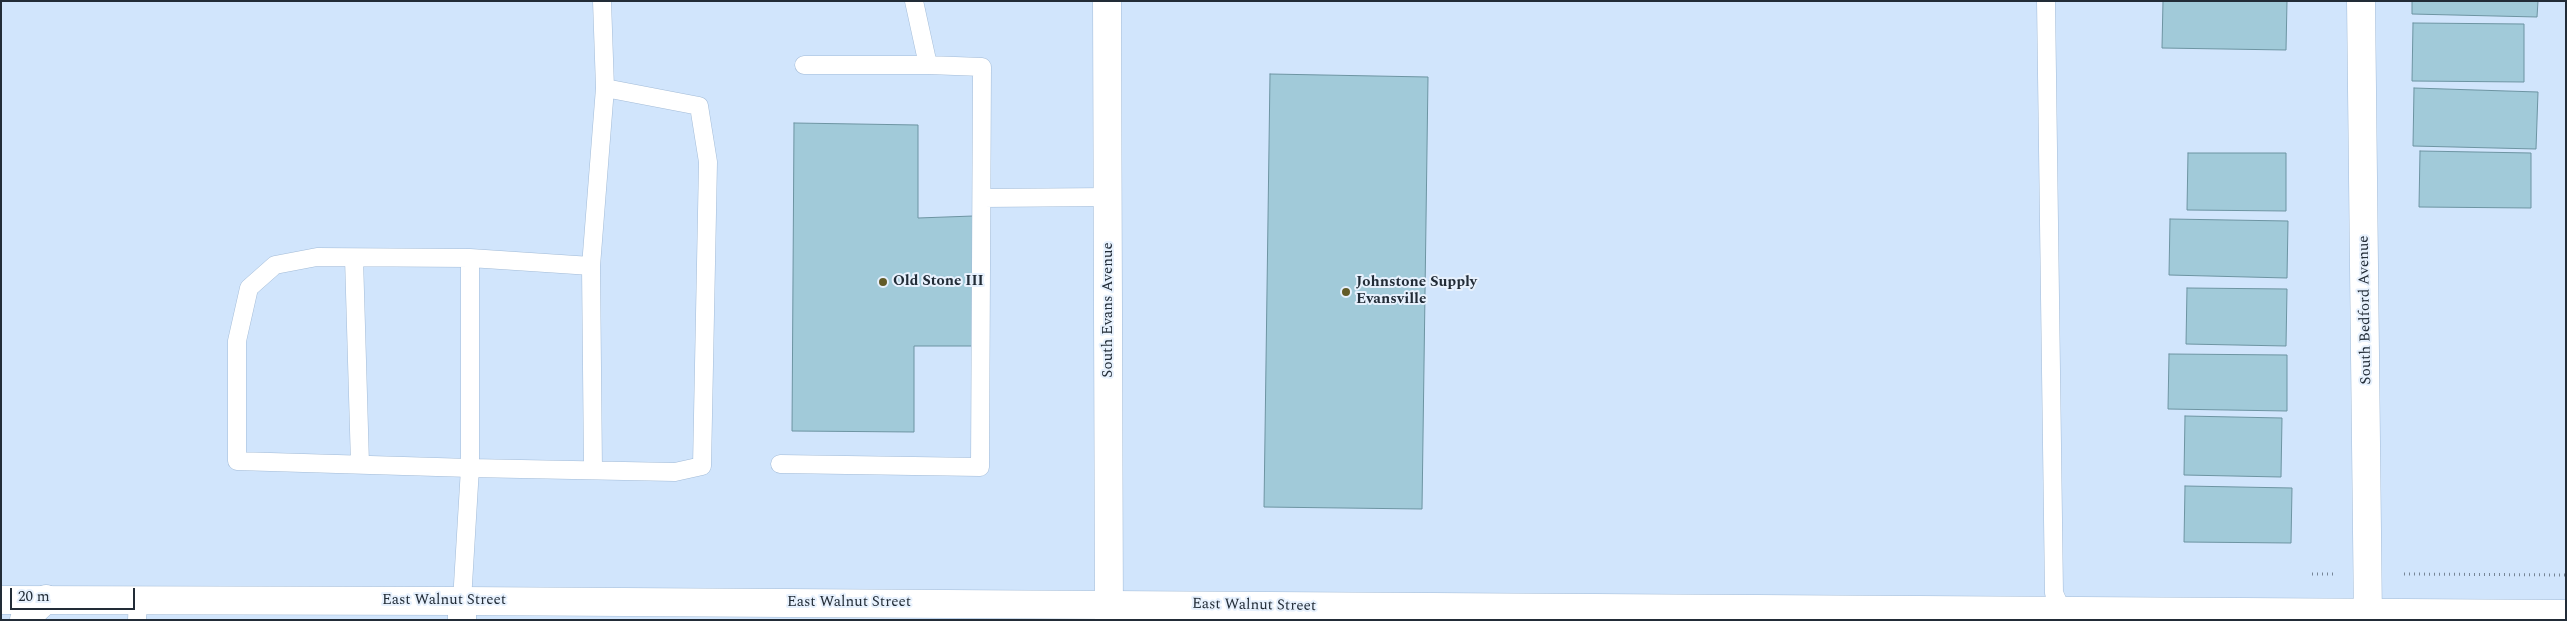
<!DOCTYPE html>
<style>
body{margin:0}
#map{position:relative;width:2567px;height:621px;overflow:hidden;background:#d1e5fc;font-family:Spectral,serif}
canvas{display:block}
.frame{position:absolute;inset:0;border:2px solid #222c37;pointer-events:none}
.scale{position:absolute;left:10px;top:588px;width:125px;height:22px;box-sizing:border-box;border:2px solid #222c37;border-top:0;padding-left:6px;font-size:15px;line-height:18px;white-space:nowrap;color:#222c37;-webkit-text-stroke:4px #e7f1fd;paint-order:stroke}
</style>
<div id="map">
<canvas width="2567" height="621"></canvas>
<div class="frame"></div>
<div class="scale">20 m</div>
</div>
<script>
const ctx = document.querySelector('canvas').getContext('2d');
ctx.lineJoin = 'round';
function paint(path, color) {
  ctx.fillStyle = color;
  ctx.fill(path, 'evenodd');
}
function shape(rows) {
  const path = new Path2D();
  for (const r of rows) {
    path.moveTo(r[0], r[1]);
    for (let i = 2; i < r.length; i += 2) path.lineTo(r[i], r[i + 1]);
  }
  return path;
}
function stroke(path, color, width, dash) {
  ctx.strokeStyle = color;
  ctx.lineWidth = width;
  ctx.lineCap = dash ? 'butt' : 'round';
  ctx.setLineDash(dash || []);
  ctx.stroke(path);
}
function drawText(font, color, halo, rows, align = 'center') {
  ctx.font = font + ' Spectral,serif';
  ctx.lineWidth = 4;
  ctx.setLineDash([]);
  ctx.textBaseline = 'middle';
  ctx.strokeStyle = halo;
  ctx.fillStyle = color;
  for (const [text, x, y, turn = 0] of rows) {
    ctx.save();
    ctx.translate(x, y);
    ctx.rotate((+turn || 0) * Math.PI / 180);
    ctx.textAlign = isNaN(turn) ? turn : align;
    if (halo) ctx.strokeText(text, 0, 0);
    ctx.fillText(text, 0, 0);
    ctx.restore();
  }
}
const building = shape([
 [2163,1,2287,1,2286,50,2162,48,2163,1],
 [2412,1,2538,1,2537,17,2412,14,2412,1],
 [2413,23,2524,24,2524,82,2412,81,2413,23],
 [1270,74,1428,77,1422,509,1264,507,1270,74],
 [2414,88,2538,92,2536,149,2413,146,2414,88],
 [794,123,918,125,918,218,973,216,975,346,914,346,914,432,792,431,794,123],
 [2420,151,2531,153,2531,208,2419,207,2420,151],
 [2188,153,2286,153,2286,211,2187,210,2188,153],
 [2170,219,2288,221,2287,278,2169,275,2170,219],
 [2187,288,2287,289,2286,346,2186,344,2187,288],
 [2169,354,2287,355,2287,411,2168,409,2169,354],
 [2185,416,2282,418,2281,477,2184,475,2185,416],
 [2185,486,2292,488,2291,543,2184,542,2185,486]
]);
paint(building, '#a1cad9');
stroke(building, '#6d94a2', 1);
const lane = shape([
 [2046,1,2054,593,2062,611,2062,619],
 [804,65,928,65,914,1],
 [982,198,1109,197],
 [354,258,360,464],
 [470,258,317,257,275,265,249,288,237,341,237,461,470,468,470,258,591,266],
 [780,464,980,467,982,67,928,65],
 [593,470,591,266,605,88],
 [462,601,470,468,675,472,702,466,708,162,699,106,605,88,602,1],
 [137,620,138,599]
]);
const street = shape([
 [1107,1,1109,620],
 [2361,1,2368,620],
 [24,620,46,599],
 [462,620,462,601]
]);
const secondary = shape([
 [1,600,462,601,2566,614]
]);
stroke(lane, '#a2bbd7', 19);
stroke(street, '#a2bbd7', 29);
stroke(secondary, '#a2bbd7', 29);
stroke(shape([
 [2312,574,2333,574],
 [2404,574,2566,575]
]), '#778697', 3, [1, 4]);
stroke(lane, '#fff', 18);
stroke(street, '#fff', 28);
stroke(secondary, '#fff', 28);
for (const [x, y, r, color] of [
 [883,282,5,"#625b28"],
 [1346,292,5,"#625b28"]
]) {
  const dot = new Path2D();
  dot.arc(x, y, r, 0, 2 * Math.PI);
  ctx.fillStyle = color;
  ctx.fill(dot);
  stroke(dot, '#e7f1fd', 2);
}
drawText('bold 15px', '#222c37', '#e7f1fd', [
 ["Old Stone III",893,282],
 ["Johnstone Supply",1356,283],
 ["Evansville",1356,300]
], 'left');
drawText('15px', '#222c37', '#e7f1fd', [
 ["South Evans Avenue",1109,310,-90],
 ["South Bedford Avenue",2366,310,-91],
 ["East Walnut Street",444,601],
 ["East Walnut Street",849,603],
 ["East Walnut Street",1254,606,1]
]);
</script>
